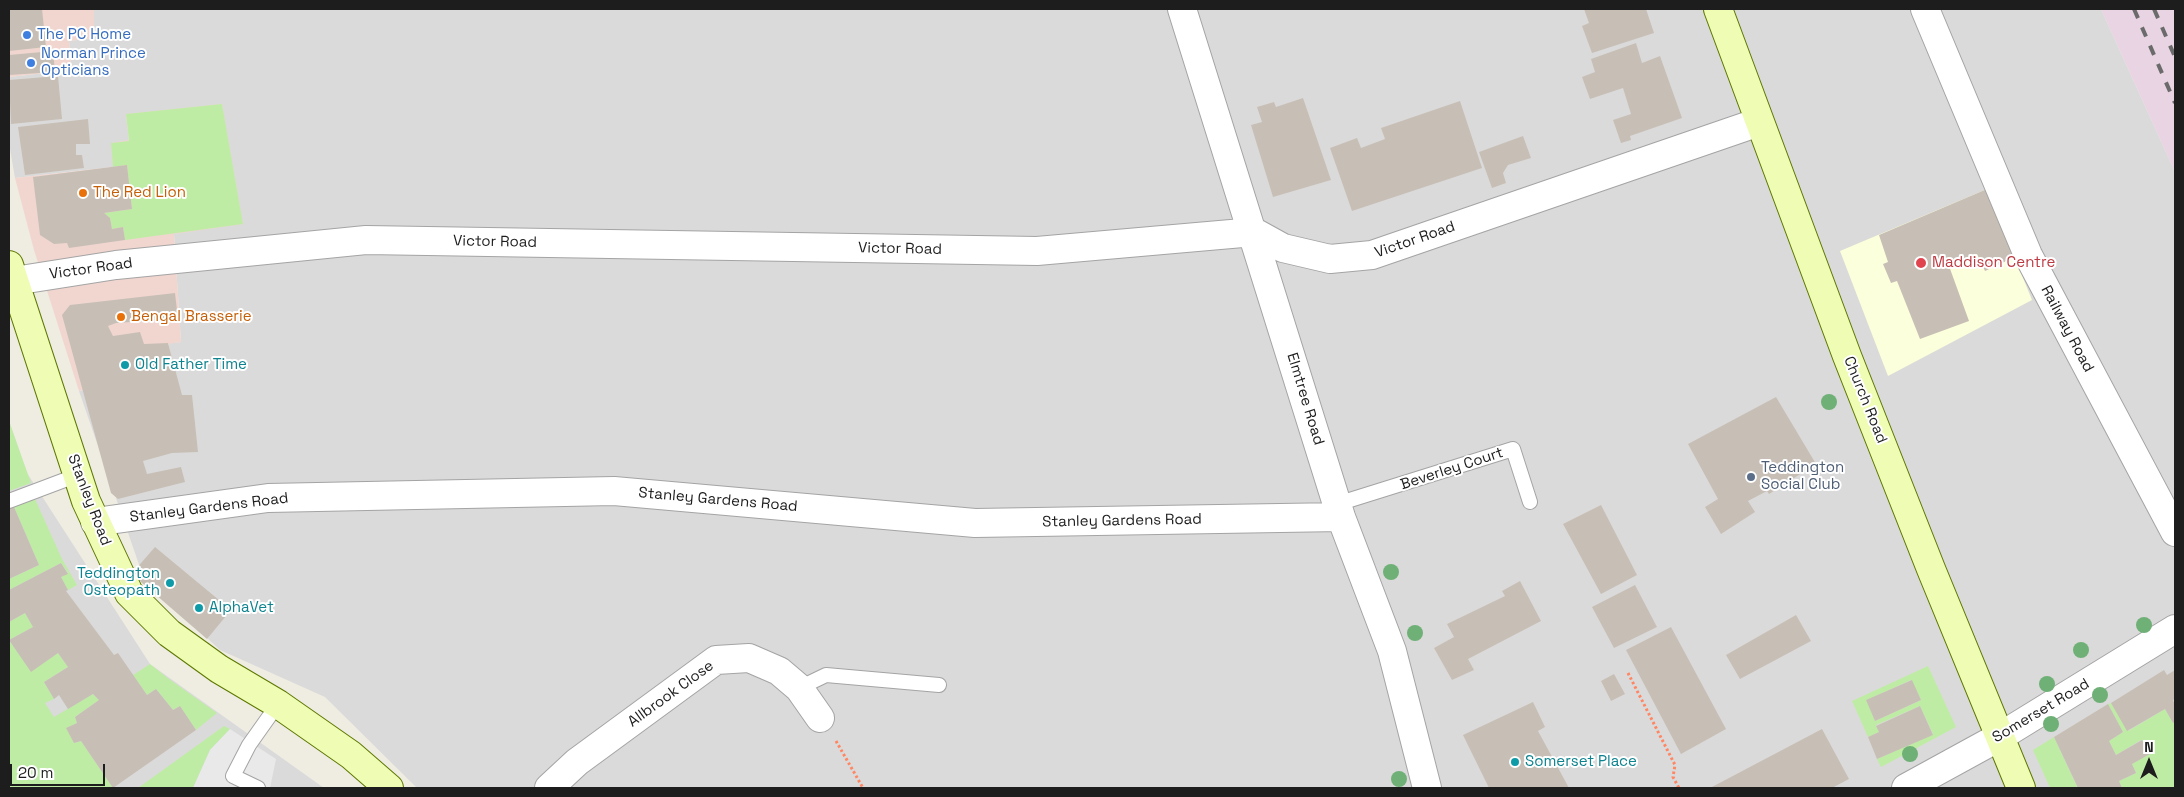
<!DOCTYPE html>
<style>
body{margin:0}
#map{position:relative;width:2184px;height:797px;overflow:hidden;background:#efece2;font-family:"Space Grotesk",sans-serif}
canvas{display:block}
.frame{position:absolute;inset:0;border:10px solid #1d1d1d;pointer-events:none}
.north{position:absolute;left:2124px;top:737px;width:50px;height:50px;-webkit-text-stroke:4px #fff;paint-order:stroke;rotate:0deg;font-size:14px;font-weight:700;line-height:20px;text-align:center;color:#1d1d1d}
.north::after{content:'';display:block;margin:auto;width:18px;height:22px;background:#1d1d1d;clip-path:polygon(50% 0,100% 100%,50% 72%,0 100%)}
.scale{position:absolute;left:10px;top:764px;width:95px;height:22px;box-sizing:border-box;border:2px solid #1d1d1d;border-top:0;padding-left:6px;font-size:15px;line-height:18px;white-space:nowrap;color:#1d1d1d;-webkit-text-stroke:4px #fff;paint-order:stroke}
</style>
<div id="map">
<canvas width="2184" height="797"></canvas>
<div class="frame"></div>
<div class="north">N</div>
<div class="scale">20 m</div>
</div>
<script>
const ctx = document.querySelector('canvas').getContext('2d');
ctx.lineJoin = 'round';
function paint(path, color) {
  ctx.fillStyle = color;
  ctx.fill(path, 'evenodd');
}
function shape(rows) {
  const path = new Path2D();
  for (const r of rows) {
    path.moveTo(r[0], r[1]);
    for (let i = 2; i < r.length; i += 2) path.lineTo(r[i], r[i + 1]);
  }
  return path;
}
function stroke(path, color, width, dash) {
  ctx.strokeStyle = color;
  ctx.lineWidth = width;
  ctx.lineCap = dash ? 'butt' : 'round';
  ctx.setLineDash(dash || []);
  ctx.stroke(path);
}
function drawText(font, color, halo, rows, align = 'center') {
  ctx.font = font + ' "Space Grotesk",sans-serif';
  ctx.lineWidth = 4;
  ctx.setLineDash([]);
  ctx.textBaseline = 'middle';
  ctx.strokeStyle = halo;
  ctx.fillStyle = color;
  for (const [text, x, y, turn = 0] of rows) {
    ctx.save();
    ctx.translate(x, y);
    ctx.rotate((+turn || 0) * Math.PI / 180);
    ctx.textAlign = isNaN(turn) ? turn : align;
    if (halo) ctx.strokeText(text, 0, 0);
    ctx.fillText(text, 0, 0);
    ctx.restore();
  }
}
paint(shape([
 [94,9,2101,9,2175,172,2175,788,417,788,325,697,220,650,144,579,79,391,174,367,168,343,181,342,174,234,126,114,129,141,113,167,15,178,9,143,9,77,71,70,69,41,94,38],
 [9,421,27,473,150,664,324,788,9,788]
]), '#dbdada');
paint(shape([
 [9,9,94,9,94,38,69,41,71,70,9,77],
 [222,104,243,224,174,234,181,342,168,344,174,367,79,391,34,250,15,178,113,167,111,143,129,140,126,114]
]), '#f1d6d0');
paint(shape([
 [2101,9,2175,9,2175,172]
]), '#e8d4e2');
paint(shape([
 [1987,189,2032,300,1888,376,1840,251]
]), '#fbffdb');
paint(shape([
 [222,104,243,224,125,240,123,227,112,229,110,218,104,213,132,209,127,165,113,167,111,143,129,141,126,114],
 [9,421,31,483,9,491],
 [35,499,62,559,77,585,68,590,61,577,68,573,61,563,9,590,9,579,39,565,14,507],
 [25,613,33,627,9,640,31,671,58,653,68,667,44,682,54,699,45,703,54,717,93,694,99,700,75,717,77,723,67,728,74,743,81,741,113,788,9,788,9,622],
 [150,664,169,679,217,713,196,730,180,706,173,710,156,689,147,695,133,675],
 [1928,666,1956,727,1881,767,1877,759,1933,734,1920,706,1876,725,1879,732,1868,737,1852,701],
 [1911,680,1921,700,1875,721,1867,700],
 [2111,703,2128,731,2165,709,2173,723,2175,722,2175,788,2122,788,2119,781,2136,773,2132,764,2149,754,2141,740,2116,755,2109,741,2123,732,2108,704],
 [224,726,230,729,210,750,193,788,138,788],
 [2054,737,2073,778,2078,788,2050,788,2033,750]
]), '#bfeca5');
paint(shape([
 [230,729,276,759,270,788,193,788,210,750]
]), '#e9e9e9');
paint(shape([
 [9,9,42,9,46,47,9,51],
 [1584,9,1646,9,1654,33,1592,53,1582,26,1589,23],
 [1636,43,1642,63,1660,56,1682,118,1630,136,1631,140,1621,143,1613,120,1631,114,1623,88,1590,99,1582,77,1595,72,1591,59],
 [53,51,55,72,9,75,9,55],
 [58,76,62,119,11,124,9,80],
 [1303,98,1331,180,1273,197,1251,125,1262,122,1257,107,1274,102,1276,107],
 [1460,101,1482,168,1352,211,1330,148,1357,138,1361,148,1385,139,1381,128],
 [88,119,90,144,76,144,76,155,82,155,84,168,25,175,18,127],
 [1523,136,1531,158,1508,165,1503,173,1506,183,1492,188,1479,152],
 [127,165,132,209,104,213,110,218,112,229,123,227,125,240,69,248,67,243,54,244,40,235,33,177],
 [1987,189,2015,257,1985,271,1977,254,1949,266,1969,321,1920,339,1897,281,1891,283,1883,264,1888,262,1879,235],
 [175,293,178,319,116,323,108,326,113,336,140,332,144,344,168,343,182,395,192,395,198,452,172,453,143,461,147,474,181,467,185,482,118,499,111,493,62,315,70,305],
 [1776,397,1816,464,1769,494,1767,491,1748,501,1755,512,1721,534,1705,507,1718,499,1688,444],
 [1601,505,1637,575,1601,594,1563,524],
 [14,507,39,565,9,579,9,509],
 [155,547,231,610,207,639,141,582,135,570],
 [61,563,68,574,61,577,68,590,66,591,114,655,118,653,147,695,156,689,173,710,180,706,196,730,113,788,81,741,74,743,66,728,77,723,75,717,99,700,93,694,68,709,59,695,54,699,44,682,68,667,58,653,31,672,9,640,33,627,25,613,9,622,9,590],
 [1520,581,1541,621,1468,659,1474,670,1452,680,1434,648,1454,637,1447,624,1505,596,1502,591],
 [1635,585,1657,627,1614,648,1592,607],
 [1796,615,1811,641,1740,679,1726,655],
 [1671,627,1726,729,1681,754,1626,650],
 [2164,670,2167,675,2175,670,2175,699,2173,700,2175,705,2175,722,2173,723,2165,709,2127,731,2111,703],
 [1614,674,1625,694,1611,701,1601,681],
 [1912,680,1921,700,1875,721,1866,700],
 [1533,702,1545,727,1538,731,1569,788,1489,788,1463,735],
 [2108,704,2123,732,2109,741,2116,755,2142,740,2150,754,2132,764,2136,773,2119,781,2122,788,2078,788,2054,737],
 [1920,706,1933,735,1877,759,1868,737,1879,732,1876,726],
 [1822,729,1849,779,1832,788,1710,788]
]), '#c7bfb5');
const service = shape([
 [9,501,78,475],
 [1337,504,1513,449,1530,502],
 [799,688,826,675,939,685],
 [258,788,233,776,249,745,278,704]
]);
const minor = shape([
 [1182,9,1341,517,1392,651,1427,788],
 [1925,9,2028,255,2175,532],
 [14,281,116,265,366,240,1037,251,1254,232,1283,248,1330,259,1372,255,1759,122],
 [95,522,268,498,614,491,975,523,1341,517],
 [549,788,577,762,716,660,749,658,779,671,799,688,820,718],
 [1906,788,2001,736,2175,629]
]);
const secondary = shape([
 [1718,9,1847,356,1931,569,2021,788],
 [9,265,86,501,129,593,169,633,219,669,278,704,351,755,389,788]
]);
stroke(service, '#a4a4a4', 16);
stroke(minor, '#a4a4a4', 30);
stroke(secondary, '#5c7800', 30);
stroke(shape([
 [1628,673,1675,765,1673,777,1679,788],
 [836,741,863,788]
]), '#ff8663', 3, [2.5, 2.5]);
stroke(service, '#fff', 14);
stroke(minor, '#fff', 28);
stroke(secondary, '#effcb3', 28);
stroke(shape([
 [2134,9,2175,103],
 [2154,9,2175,57]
]), '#6b6b6b', 4, [10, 10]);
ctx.fillStyle = '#6fb077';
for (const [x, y] of [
 [1829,402],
 [1391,572],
 [2144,625],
 [1415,633],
 [2081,650],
 [2047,684],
 [2100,695],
 [2051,724],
 [1910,754],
 [1399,779]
]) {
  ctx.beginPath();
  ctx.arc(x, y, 8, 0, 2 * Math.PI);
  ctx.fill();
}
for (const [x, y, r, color] of [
 [27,35,5,"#3f7fe0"],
 [31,63,5,"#3f7fe0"],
 [83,193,5,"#e8710a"],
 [1921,263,6,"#e0444e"],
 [121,317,5,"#e8710a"],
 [125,365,5,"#0f9aa8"],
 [1751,477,5,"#5c6f8a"],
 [170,583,5,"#0f9aa8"],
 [199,608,5,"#0f9aa8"],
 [1515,762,5,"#0f9aa8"]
]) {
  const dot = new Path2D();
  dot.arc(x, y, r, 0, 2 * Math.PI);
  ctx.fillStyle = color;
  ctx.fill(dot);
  stroke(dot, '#fff', 2);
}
drawText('15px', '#366cbe', '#fff', [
 ["The PC Home",37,35],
 ["Norman Prince",41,54],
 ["Opticians",41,71]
], 'left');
drawText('15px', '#c56008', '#fff', [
 ["The Red Lion",93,193],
 ["Bengal Brasserie",131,317]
], 'left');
drawText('15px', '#1d1d1d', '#fff', [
 ["Victor Road",1415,240,-19],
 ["Victor Road",495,242,1],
 ["Victor Road",900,249,1],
 ["Victor Road",91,269,-8],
 ["Railway Road",2067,329,62],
 ["Elmtree Road",1305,399,73],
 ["Church Road",1865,400,68],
 ["Beverley Court",1452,469,-18],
 ["Stanley Road",89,500,69],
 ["Stanley Gardens Road",718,500,5],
 ["Stanley Gardens Road",209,508,-7],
 ["Stanley Gardens Road",1122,521,-1],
 ["Allbrook Close",671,694,-36],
 ["Somerset Road",2041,711,-31]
]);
drawText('15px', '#be3a42', '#fff', [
 ["Maddison Centre",1932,263]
], 'left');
drawText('15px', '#0d838f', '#fff', [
 ["Old Father Time",135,365],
 ["Teddington",160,574,"right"],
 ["Osteopath",160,591,"right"],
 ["AlphaVet",209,608],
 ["Somerset Place",1525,762]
], 'left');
drawText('15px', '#4e5e75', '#fff', [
 ["Teddington",1761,468],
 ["Social Club",1761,485]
], 'left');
</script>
